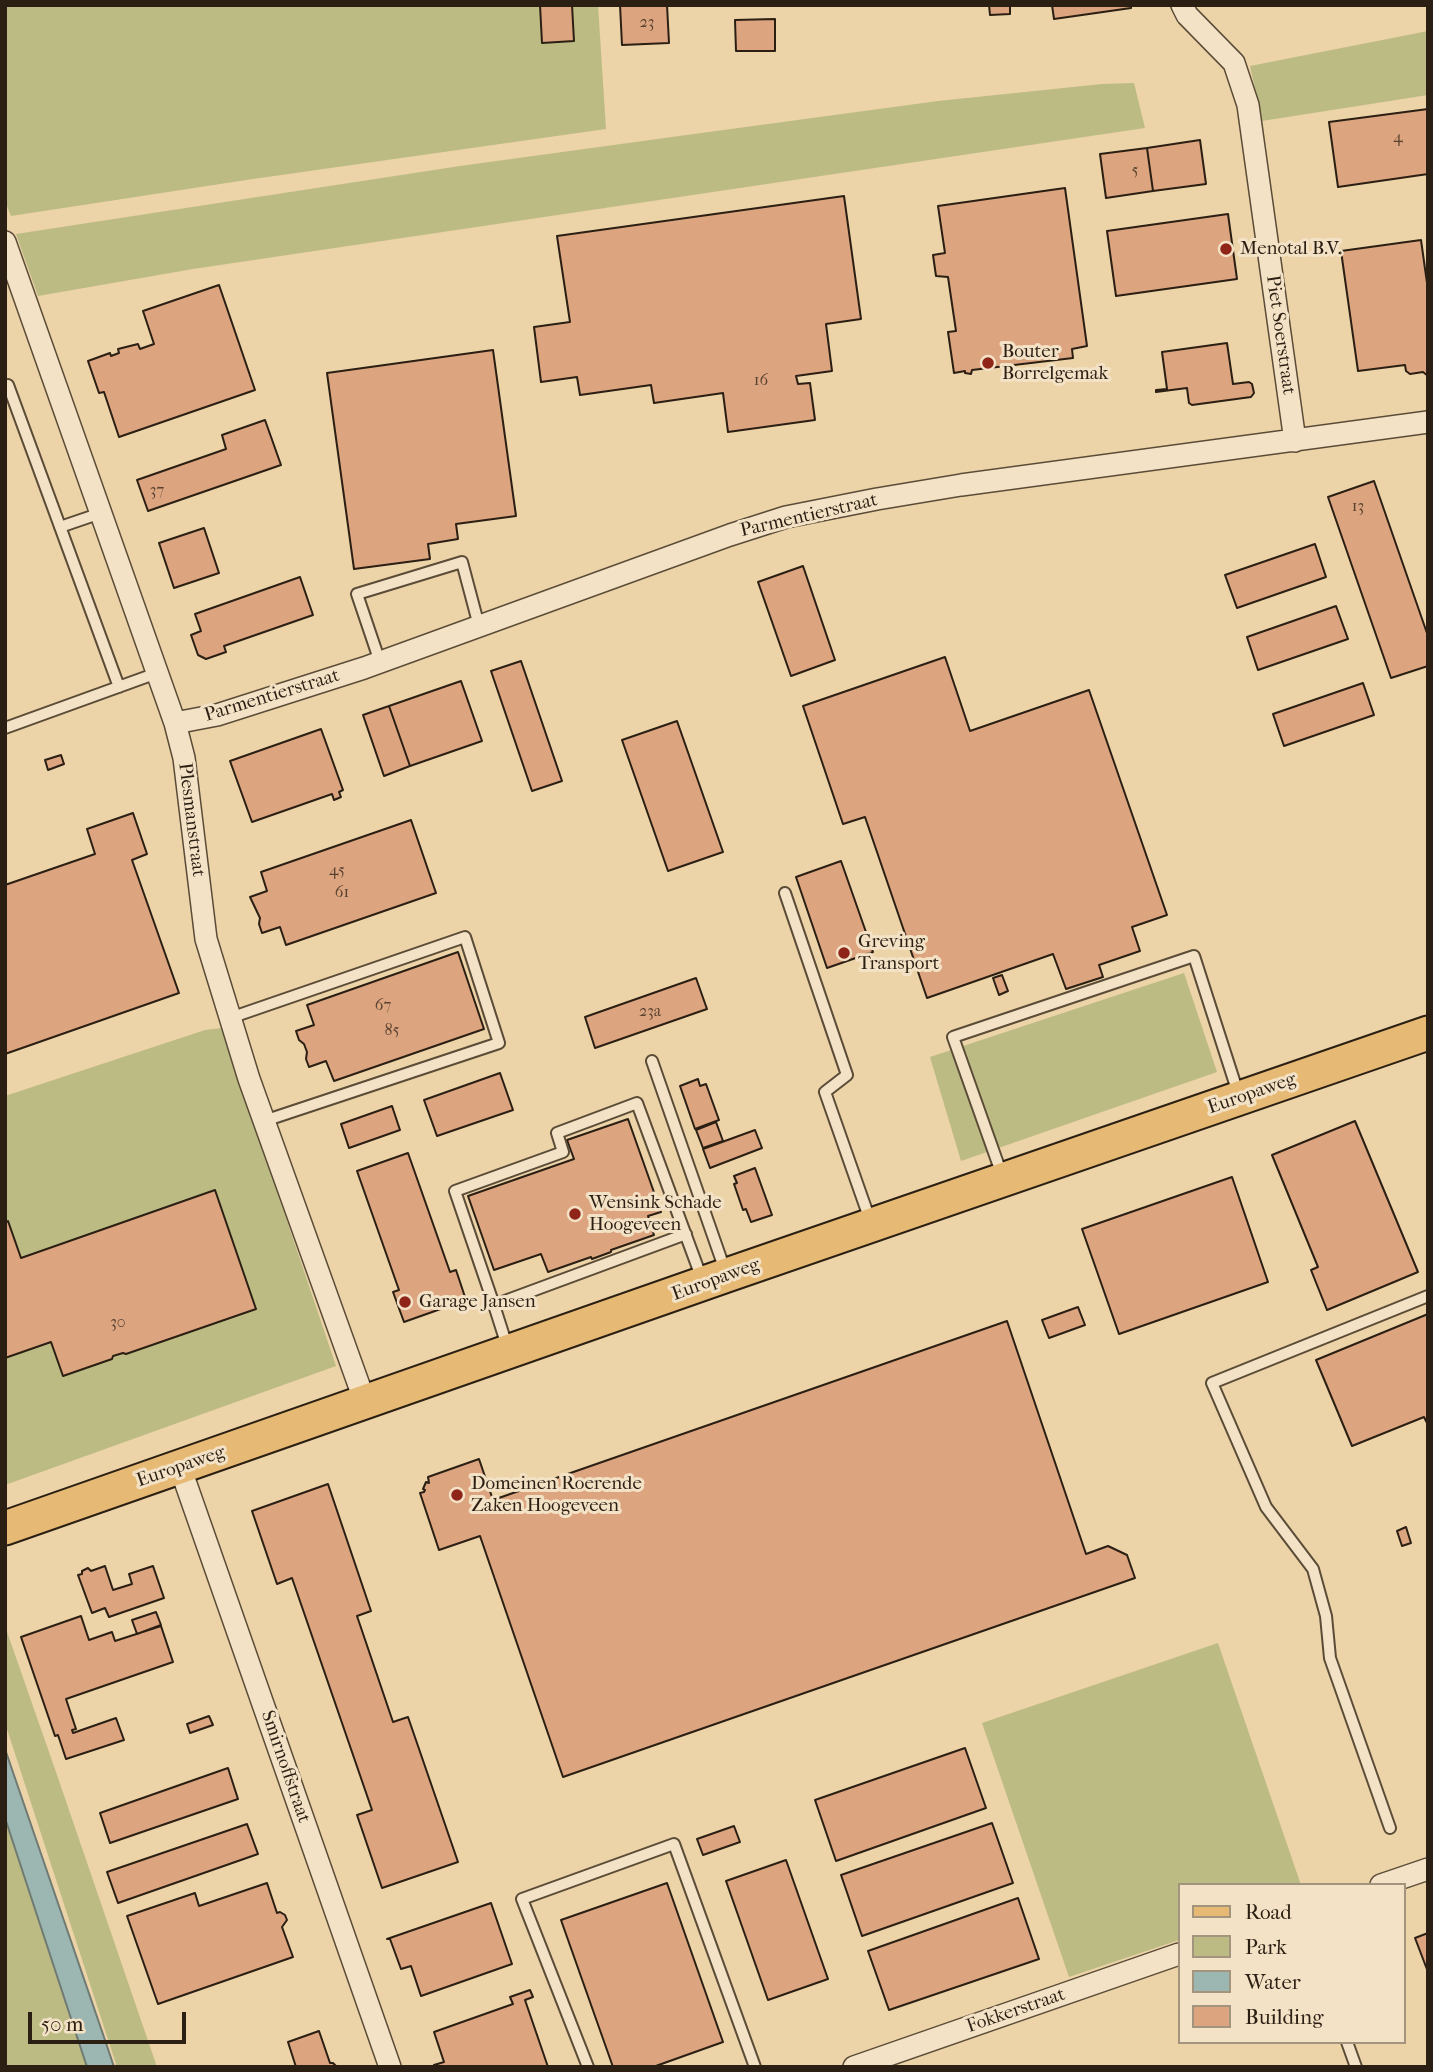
<!DOCTYPE html>
<style>
body{margin:0}
#map{position:relative;width:1433px;height:2072px;overflow:hidden;background:#ecd3a8;font-family:"IM FELL French Canon",serif}
canvas{display:block}
.frame{position:absolute;inset:0;border:7px solid #2b1f13;pointer-events:none}
.legend{position:absolute;left:1178px;top:1883px;width:228px;height:161px;box-sizing:border-box;background:#f3e2c6;border:2px solid #a3947e;margin:0;padding:9px 12px;list-style:none;font-size:21px;color:#2b1f13}
.legend li{display:flex;align-items:center;gap:14px;height:35px}
.legend b{width:35px;border:2px solid #a3947e}
.scale{position:absolute;left:28px;top:2012px;width:158px;height:32px;box-sizing:border-box;border:4px solid #2b1f13;border-top:0;padding-left:9px;font-size:21px;line-height:24px;white-space:nowrap;color:#2b1f13;-webkit-text-stroke:5px #f3e2c6;paint-order:stroke}
</style>
<div id="map">
<canvas width="1433" height="2072"></canvas>
<div class="frame"></div>
<ul class="legend">
<li><b style="height:9px;background:#e6ba74"></b>Road</li>
<li><b style="height:19px;background:#bdbb84"></b>Park</li>
<li><b style="height:19px;background:#9cb6b2"></b>Water</li>
<li><b style="height:19px;background:#dca580"></b>Building</li>
</ul>
<div class="scale">50 m</div>
</div>
<script>
const ctx = document.querySelector('canvas').getContext('2d');
ctx.lineJoin = 'round';
function paint(path, color) {
  ctx.fillStyle = color;
  ctx.fill(path, 'evenodd');
}
function shape(rows) {
  const path = new Path2D();
  for (const r of rows) {
    path.moveTo(r[0], r[1]);
    for (let i = 2; i < r.length; i += 2) path.lineTo(r[i], r[i + 1]);
  }
  return path;
}
function stroke(path, color, width, dash) {
  ctx.strokeStyle = color;
  ctx.lineWidth = width;
  ctx.lineCap = dash ? 'butt' : 'round';
  ctx.setLineDash(dash || []);
  ctx.stroke(path);
}
function drawText(font, color, halo, rows, align = 'center') {
  ctx.font = font + ' "IM FELL French Canon",serif';
  ctx.lineWidth = 6;
  ctx.setLineDash([]);
  ctx.textBaseline = 'middle';
  ctx.strokeStyle = halo;
  ctx.fillStyle = color;
  for (const [text, x, y, turn = 0] of rows) {
    ctx.save();
    ctx.translate(x, y);
    ctx.rotate((+turn || 0) * Math.PI / 180);
    ctx.textAlign = isNaN(turn) ? turn : align;
    if (halo) ctx.strokeText(text, 0, 0);
    ctx.fillText(text, 0, 0);
    ctx.restore();
  }
}
paint(shape([
 [5,5,598,5,606,129,253,179,11,216,5,201],
 [1428,31,1428,95,1262,121,1250,66],
 [1134,83,1145,128,193,269,38,296,16,234,460,166,694,134,938,101,1102,84],
 [1184,973,1217,1072,961,1161,930,1057],
 [222,1028,336,1366,5,1485,5,1096,205,1030],
 [5,1626,57,1775,157,2067,117,2067,5,1723],
 [1218,1643,1301,1885,1179,1885,1179,1940,1069,1977,982,1723],
 [5,1818,87,2067,5,2067]
]), '#bdbb84');
const water = shape([
 [5,1749,106,2043,114,2067,87,2067,5,1818,5,1749]
]);
paint(water, '#9cb6b2');
stroke(water, '#6f7a72', 2);
const building = shape([
 [540,5,572,5,574,41,542,43,540,5],
 [620,5,667,5,669,43,622,45,620,5],
 [989,5,1010,5,1010,14,990,15,989,5],
 [1052,5,1131,5,1131,8,1054,19,1052,5],
 [775,19,775,51,736,51,735,20,775,19],
 [1428,109,1428,174,1338,187,1329,122,1428,109],
 [1200,140,1206,184,1153,191,1147,148,1200,140],
 [1147,148,1153,191,1106,198,1100,154,1147,148],
 [1065,188,1087,346,1072,349,1073,358,972,370,971,374,965,373,965,371,954,373,948,332,956,331,948,277,936,276,933,255,945,253,938,206,1065,188],
 [844,196,861,319,826,324,832,371,796,376,798,384,810,383,815,420,728,432,723,393,654,403,651,385,580,395,577,377,541,382,534,327,570,322,557,236,844,196],
 [1228,214,1237,279,1116,296,1107,231,1228,214],
 [1421,240,1428,290,1428,376,1423,372,1410,374,1406,371,1405,365,1358,371,1341,251,1421,240],
 [219,285,255,390,119,437,104,392,99,393,88,361,110,353,111,356,119,353,118,349,138,344,140,349,154,344,143,311,219,285],
 [1227,343,1233,384,1249,382,1252,384,1254,393,1251,397,1192,405,1189,403,1187,388,1156,392,1156,390,1167,389,1162,352,1227,343],
 [493,350,516,516,456,524,458,539,428,544,430,559,354,569,327,373,493,350],
 [265,420,281,465,148,511,137,480,226,449,222,435,265,420],
 [1374,481,1428,636,1428,666,1391,678,1328,497,1374,481],
 [204,528,219,573,174,588,159,543,204,528],
 [1315,544,1326,577,1237,608,1225,575,1315,544],
 [803,566,835,660,791,676,758,582,803,566],
 [300,577,313,615,224,646,226,652,206,659,198,655,191,635,201,631,195,614,300,577],
 [1336,606,1348,639,1258,670,1247,637,1336,606],
 [945,657,970,731,1089,690,1167,915,1132,927,1140,951,1099,965,1103,977,1066,989,1053,954,927,998,865,817,843,824,803,706,945,657],
 [521,661,562,781,532,791,491,671,521,661],
 [461,681,482,741,410,766,389,706,461,681],
 [1363,683,1374,715,1284,746,1273,714,1363,683],
 [389,706,410,766,384,776,363,715,389,706],
 [677,721,723,852,668,871,622,740,677,721],
 [321,729,343,790,339,792,341,797,334,800,332,794,252,822,230,761,321,729],
 [61,755,64,764,48,770,45,760,61,755],
 [133,813,147,854,132,860,179,993,5,1054,5,885,95,854,87,829,133,813],
 [411,820,436,893,286,945,280,927,262,933,259,924,260,918,250,897,267,891,261,872,411,820],
 [841,861,873,952,827,968,796,877,841,861],
 [458,952,484,1029,334,1081,326,1061,309,1067,306,1059,307,1052,304,1044,299,1040,296,1031,314,1025,307,1005,458,952],
 [1002,975,1008,991,999,995,993,978,1002,975],
 [696,978,707,1009,595,1048,585,1017,696,978],
 [500,1073,513,1110,437,1136,424,1100,500,1073],
 [698,1079,700,1086,706,1084,719,1120,695,1129,680,1086,698,1079],
 [392,1106,400,1130,349,1148,341,1124,392,1106],
 [628,1119,661,1212,648,1216,654,1235,611,1250,611,1252,592,1259,591,1257,548,1272,541,1254,494,1270,468,1196,574,1159,567,1140,628,1119],
 [1355,1121,1418,1272,1327,1310,1311,1270,1318,1267,1272,1155,1355,1121],
 [716,1122,723,1141,703,1148,696,1130,716,1122],
 [755,1130,762,1148,710,1168,703,1149,755,1130],
 [408,1153,450,1272,456,1270,466,1300,404,1322,393,1292,399,1290,357,1171,408,1153],
 [755,1168,772,1215,751,1222,746,1209,743,1210,734,1184,737,1183,734,1176,755,1168],
 [1232,1177,1268,1282,1119,1334,1082,1229,1232,1177],
 [215,1190,256,1309,126,1354,123,1353,113,1356,112,1359,63,1376,51,1342,5,1358,5,1223,8,1221,21,1258,215,1190],
 [1078,1307,1085,1325,1049,1338,1042,1320,1078,1307],
 [1428,1314,1428,1425,1424,1417,1352,1446,1316,1360,1428,1314],
 [1007,1321,1086,1554,1108,1546,1127,1555,1135,1578,563,1777,480,1536,439,1550,420,1493,424,1492,425,1490,423,1489,426,1482,429,1483,428,1477,479,1459,493,1500,1007,1321],
 [328,1484,371,1611,357,1616,393,1722,408,1717,458,1862,382,1888,357,1815,372,1810,292,1578,277,1584,252,1511,328,1484],
 [1406,1527,1411,1543,1402,1546,1397,1531,1406,1527],
 [105,1566,113,1590,132,1584,129,1574,153,1566,164,1598,109,1617,105,1608,92,1613,78,1575,82,1574,82,1571,88,1568,91,1571,105,1566],
 [156,1612,161,1625,137,1634,132,1620,156,1612],
 [81,1616,89,1640,112,1632,115,1641,161,1626,173,1662,66,1699,76,1729,72,1730,73,1733,116,1718,124,1740,66,1759,58,1735,55,1736,21,1637,81,1616],
 [209,1716,213,1725,190,1733,187,1724,209,1716],
 [965,1748,986,1808,836,1861,815,1800,965,1748],
 [228,1768,238,1799,110,1843,100,1813,228,1768],
 [992,1823,1013,1883,862,1936,841,1875,992,1823],
 [247,1824,258,1854,118,1903,107,1872,247,1824],
 [734,1826,740,1842,703,1855,697,1839,734,1826],
 [786,1860,828,1979,768,2000,726,1881,786,1860],
 [267,1883,277,1913,280,1912,285,1915,287,1920,282,1927,293,1957,158,2004,127,1916,195,1893,199,1906,267,1883],
 [667,1883,723,2042,653,2067,613,2067,561,1920,667,1883],
 [1018,1898,1039,1959,889,2010,868,1951,1018,1898],
 [491,1903,512,1964,421,1996,411,1966,401,1969,390,1939,387,1939,491,1903],
 [1428,1933,1428,1972,1415,1938,1428,1933],
 [530,1990,533,1997,525,2000,548,2067,435,2067,434,2065,444,2062,434,2032,513,2004,510,1997,530,1990],
 [319,2031,330,2063,333,2063,337,2067,296,2067,288,2042,319,2031]
]);
paint(building, '#dca580');
stroke(building, '#2b1f13', 2);
const lane = shape([
 [8,385,119,687],
 [60,527,101,513],
 [380,662,357,594,462,562,479,626],
 [5,728,157,673],
 [785,893,847,1075,825,1092,870,1220],
 [230,1018,465,937,499,1043,264,1121],
 [652,1061,726,1273],
 [1002,1175,953,1037,1194,956,1239,1096],
 [494,1305,455,1191,563,1152,557,1133,637,1103,702,1279],
 [508,1349,494,1305,686,1234],
 [1390,1828,1330,1658,1326,1616,1313,1569,1266,1507,1212,1383,1428,1296],
 [1347,2042,1356,2067],
 [588,2067,522,1899,674,1844,755,2067]
]);
const street = shape([
 [1182,5,1187,15,1234,63,1248,105,1295,441],
 [5,242,175,723,184,758,206,939,249,1079,365,1402],
 [175,723,217,715,364,668,730,535,786,517,877,499,961,485,1428,422],
 [180,1467,390,2067],
 [1381,1885,1428,1869],
 [854,2067,1179,1954]
]);
const primary = shape([
 [5,1528,727,1275,1428,1033]
]);
stroke(lane, '#5b4c38', 14);
stroke(street, '#5b4c38', 24);
stroke(primary, '#2b1f13', 37);
stroke(lane, '#f3e2c6', 10);
stroke(street, '#f3e2c6', 21);
stroke(primary, '#e6ba74', 33);
for (const [x, y, r, color] of [
 [1226,249,7,"#8f2418"],
 [988,363,7,"#8f2418"],
 [844,953,7,"#8f2418"],
 [575,1214,7,"#8f2418"],
 [405,1302,7,"#8f2418"],
 [457,1495,7,"#8f2418"]
]) {
  const dot = new Path2D();
  dot.arc(x, y, r, 0, 2 * Math.PI);
  ctx.fillStyle = color;
  ctx.fill(dot);
  stroke(dot, '#f3e2c6', 2.5);
}
drawText('16px', '#57402e', null, [
 ["23",647,23],
 ["4",1398,138],
 ["5",1135,171],
 ["16",761,381],
 ["37",157,491],
 ["13",1358,507],
 ["45",337,871],
 ["61",342,893],
 ["67",383,1006],
 ["23a",650,1012],
 ["85",392,1031],
 ["30",118,1323]
]);
drawText('19px', '#2b1f13', '#f3e2c6', [
 ["Menotal B.V.",1240,249],
 ["Bouter",1002,352],
 ["Borrelgemak",1002,374],
 ["Greving",858,942],
 ["Transport",858,964],
 ["Wensink Schade",589,1203],
 ["Hoogeveen",589,1225],
 ["Garage Jansen",419,1302],
 ["Domeinen Roerende",471,1484],
 ["Zaken Hoogeveen",471,1506]
], 'left');
drawText('19px', '#2b1f13', '#f3e2c6', [
 ["Piet Soerstraat",1280,335,82],
 ["Parmentierstraat",809,516,-13],
 ["Parmentierstraat",272,696,-17],
 ["Plesmanstraat",191,820,83],
 ["Europaweg",1252,1094,-19],
 ["Europaweg",716,1280,-20],
 ["Europaweg",181,1467,-19],
 ["Smirnoffstraat",285,1767,71],
 ["Fokkerstraat",1016,2011,-19]
]);
</script>
